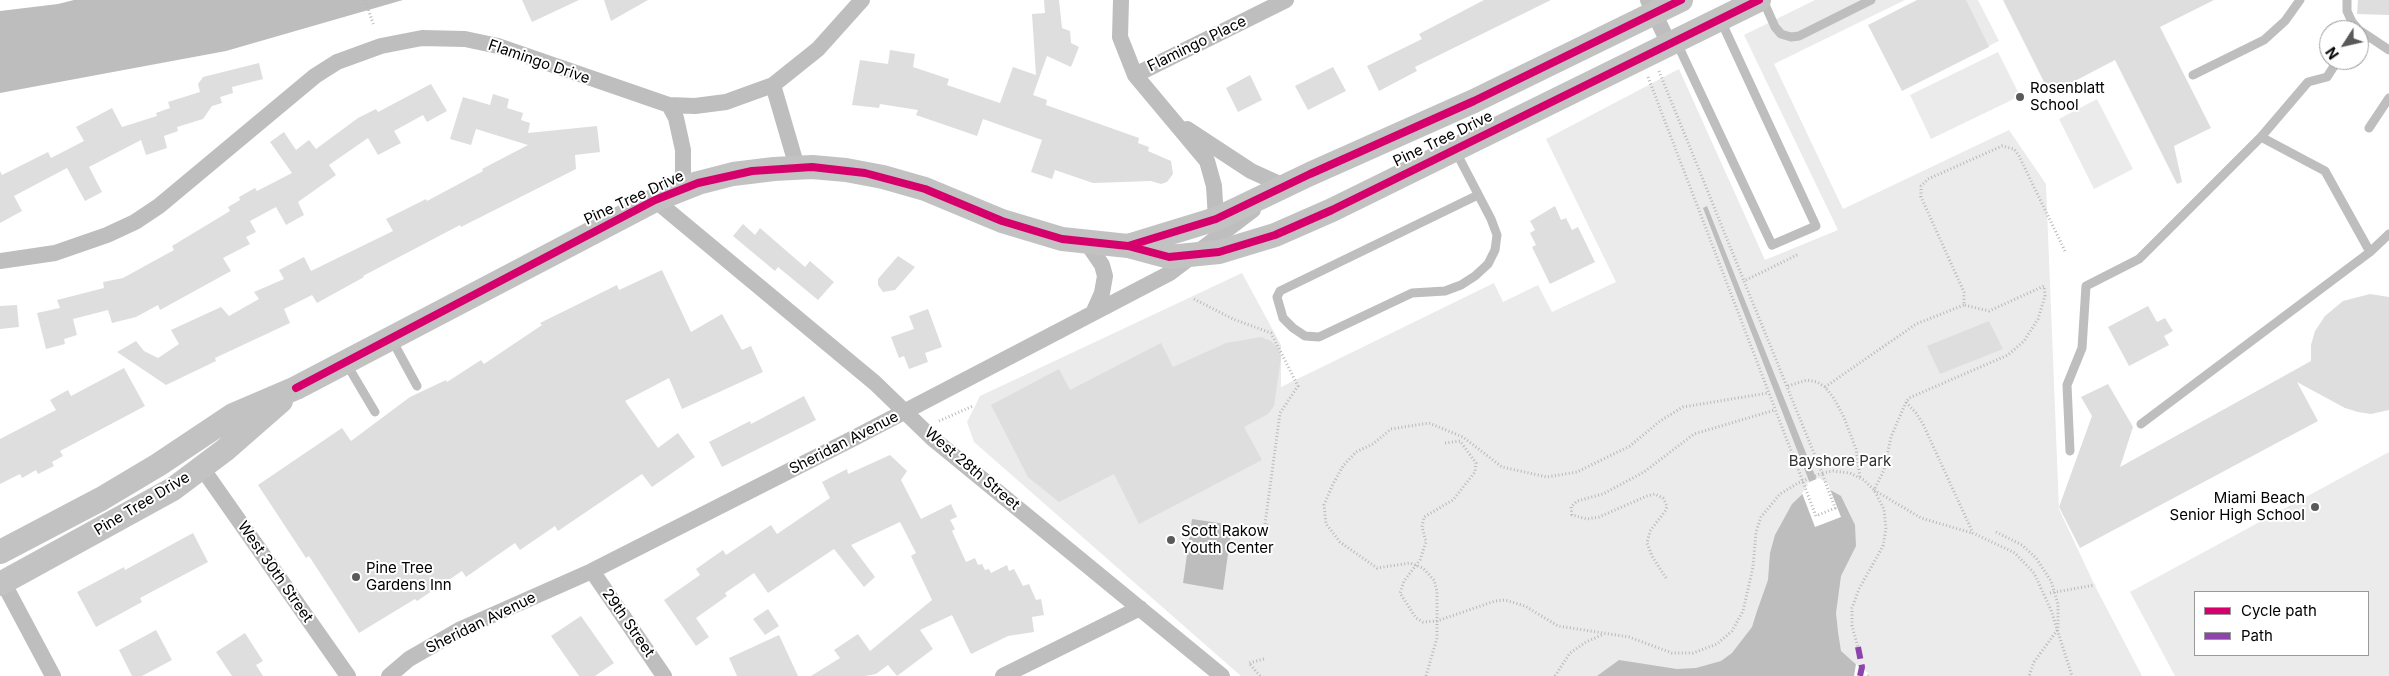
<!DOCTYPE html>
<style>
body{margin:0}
#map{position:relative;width:2389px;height:676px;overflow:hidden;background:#fff;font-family:Inter,sans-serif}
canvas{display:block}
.legend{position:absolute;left:2194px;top:591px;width:175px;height:65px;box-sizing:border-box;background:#fff;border:1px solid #999;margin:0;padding:6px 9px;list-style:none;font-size:15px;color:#000}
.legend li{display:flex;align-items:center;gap:10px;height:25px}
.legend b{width:25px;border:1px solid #999}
.north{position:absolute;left:2319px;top:20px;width:50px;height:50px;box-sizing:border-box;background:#fff;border:1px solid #999;border-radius:50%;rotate:235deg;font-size:14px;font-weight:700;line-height:20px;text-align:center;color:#000}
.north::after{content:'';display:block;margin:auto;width:18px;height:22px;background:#595959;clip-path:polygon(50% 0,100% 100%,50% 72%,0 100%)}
</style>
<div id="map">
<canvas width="2389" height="676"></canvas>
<ul class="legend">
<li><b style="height:6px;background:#d6006c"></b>Cycle path</li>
<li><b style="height:6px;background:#8e44ad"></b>Path</li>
</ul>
<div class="north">N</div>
</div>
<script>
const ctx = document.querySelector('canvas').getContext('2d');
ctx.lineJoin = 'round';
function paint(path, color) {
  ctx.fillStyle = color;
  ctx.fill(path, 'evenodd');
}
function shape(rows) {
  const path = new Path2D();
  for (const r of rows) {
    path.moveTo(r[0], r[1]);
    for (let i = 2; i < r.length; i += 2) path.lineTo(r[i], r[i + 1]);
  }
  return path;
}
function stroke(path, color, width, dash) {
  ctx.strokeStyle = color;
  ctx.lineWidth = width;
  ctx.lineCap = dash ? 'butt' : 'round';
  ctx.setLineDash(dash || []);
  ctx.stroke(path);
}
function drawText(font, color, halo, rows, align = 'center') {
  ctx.font = font + ' Inter,sans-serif';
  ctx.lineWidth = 4;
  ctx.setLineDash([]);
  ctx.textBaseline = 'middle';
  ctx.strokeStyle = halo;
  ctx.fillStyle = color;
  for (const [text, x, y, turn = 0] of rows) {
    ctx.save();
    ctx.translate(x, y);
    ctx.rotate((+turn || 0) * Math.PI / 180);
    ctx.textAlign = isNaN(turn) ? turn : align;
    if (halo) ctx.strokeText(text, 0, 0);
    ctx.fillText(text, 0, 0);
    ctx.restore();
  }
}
paint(shape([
 [1815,0,1905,0,1774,64,1843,209,2009,130,2046,184,2059,509,2095,586,2142,676,1241,676,974,442,967,422,980,396,1242,273,1281,345,1281,387,1494,283,1503,302,1538,285,1552,312,1616,282,1546,139,1679,69,1765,260,1838,230,1744,35],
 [1930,0,1978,0,1999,41,1960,60],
 [1998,52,2020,96,1931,139,1910,95],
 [2097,99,2133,169,2094,189,2059,119],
 [2389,452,2389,676,2175,676,2130,592],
 [2195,592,2368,592,2368,655,2195,655]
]), '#ebebeb');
paint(shape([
 [74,0,403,0,226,51,0,93,0,11,58,4],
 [1707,206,1818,483,1841,496,1855,525,1856,546,1841,576,1836,613,1838,632,1841,651,1869,676,1597,676,1619,660,1677,669,1696,668,1721,661,1732,653,1752,627,1757,611,1768,580,1770,553,1775,535,1792,504,1811,486,1703,208],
 [1192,519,1232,525,1223,590,1183,583]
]), '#bdbdbd');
paint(shape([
 [1819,478,1828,484,1841,517,1815,527,1802,493,1808,485,1807,483],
 [1856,664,1868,673,1867,676,1854,676]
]), '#fff');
paint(shape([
 [522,0,579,0,532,22],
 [604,0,648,0,611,21],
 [1044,0,1059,0,1062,28,1070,31,1071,43,1079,47,1071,67,1047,56,1033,95,1047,100,1046,105,1139,138,1138,143,1149,147,1148,151,1171,161,1173,174,1167,182,1161,184,1151,181,1093,183,1055,170,1052,179,1031,172,1042,140,983,119,977,136,916,115,918,110,880,104,879,108,852,105,860,60,888,64,890,50,915,54,913,67,949,79,947,85,1000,103,1013,67,1036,75,1032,14,1045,13],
 [1484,0,1551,0,1415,67,1417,71,1379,91,1367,66,1422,39,1419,34],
 [1917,0,1966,0,1989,47,1902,91,1868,25],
 [2003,0,2214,0,2160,27,2211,128,2174,146,2182,182,2177,184,2115,60,2050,94],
 [2358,0,2389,0,2389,15,2357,14],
 [259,63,263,79,232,87,233,93,220,97,222,103,212,106,203,119,177,127,178,131,164,136,167,148,146,155,141,140,89,167,102,192,85,201,67,168,14,196,22,211,0,223,0,171,2,175,48,152,51,158,84,141,76,127,112,108,122,127,157,116,156,113,170,108,168,102,200,92,198,84,203,77],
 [1333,67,1346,91,1308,110,1295,86],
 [1250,75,1262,100,1238,112,1226,88],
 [431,84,447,111,427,122,423,115,394,131,401,143,378,155,368,138,329,165,336,175,298,202,304,215,286,225,276,207,250,221,256,232,246,237,250,244,223,258,231,271,160,310,158,305,136,317,112,323,108,310,73,319,77,335,64,339,65,344,46,349,37,313,60,308,57,300,104,288,103,282,123,278,174,250,172,246,230,211,228,207,240,200,239,197,255,188,257,191,292,173,270,142,284,132,296,150,309,140,316,149,358,118,376,109,378,112],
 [493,94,509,99,507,108,523,113,521,120,530,123,528,133,597,126,600,152,575,155,576,169,461,227,460,225,363,276,364,277,317,303,312,295,284,309,290,323,215,358,216,361,166,385,117,352,136,341,144,351,158,358,179,344,171,330,221,307,229,316,259,299,254,292,284,279,279,270,304,257,311,271,393,231,386,219,426,199,427,201,483,171,482,169,528,145,476,129,471,145,450,139,463,97,490,105],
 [1555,206,1561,220,1566,218,1572,230,1578,227,1595,262,1550,284,1532,247,1536,245,1530,233,1535,230,1530,221],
 [743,224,755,235,760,228,805,267,810,261,834,282,818,300,778,267,775,271,733,236],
 [898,256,915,267,895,290,883,292,878,285,878,279],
 [662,270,691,332,722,314,742,350,751,346,763,372,682,409,669,378,625,401,658,448,678,433,695,457,652,487,642,474,558,531,555,526,520,550,515,543,466,577,462,571,417,601,415,599,359,633,309,556,306,558,258,485,342,428,351,441,410,397,446,380,447,382,481,360,484,364,542,325,540,323,617,285,619,290],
 [2370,294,2389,297,2389,410,2371,414,2358,412,2345,408,2297,382,2318,421,2080,548,2059,507,2092,416,2081,397,2108,384,2133,427,2120,467,2311,361,2311,345,2315,331,2325,316,2343,301],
 [17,305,19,327,0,329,0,306],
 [2148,306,2157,322,2165,318,2173,331,2164,336,2169,345,2129,366,2108,327],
 [928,309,942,347,925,353,928,362,909,369,904,356,899,358,891,337,914,329,909,316],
 [1989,321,2003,349,1940,374,1927,346],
 [1261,337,1271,341,1278,348,1281,358,1274,406,1268,414,1244,427,1262,460,1139,524,1114,474,1059,502,1028,477,991,405,1059,369,1070,390,1161,343,1173,367,1226,343],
 [124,368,145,406,60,451,63,456,52,462,54,466,38,474,36,470,22,478,20,474,0,484,0,439,56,410,50,400,68,390,71,396],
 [804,396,816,420,722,467,709,442,750,421,751,424],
 [890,455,907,471,901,480,921,519,951,504,957,517,950,520,955,529,952,531,966,562,975,558,978,565,982,564,985,570,989,569,991,573,1007,565,1009,571,1014,569,1023,586,1029,584,1036,600,1041,599,1044,615,1032,617,1034,632,1008,636,971,654,952,615,920,630,933,649,897,676,888,665,876,674,865,676,811,676,840,658,834,650,858,634,870,651,932,600,911,556,916,553,900,522,851,545,875,577,864,587,834,549,768,593,754,573,725,593,727,596,696,618,709,637,696,646,664,600,700,575,696,569,723,550,726,555,771,525,777,534,830,498,822,482,847,469,848,474],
 [193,533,208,562,140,598,142,602,96,627,77,592,124,567,125,570],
 [768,609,779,626,765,635,753,619],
 [581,616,614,663,595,676,579,676,551,636],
 [156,630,172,660,142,676,132,676,119,650],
 [245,633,263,661,256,665,263,676,232,676,216,652],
 [779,635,798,676,737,676,729,658]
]), '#dedede');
stroke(shape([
 [365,0,374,26],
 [1659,71,1744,281],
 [1648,77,1816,516,1835,508,1822,473,1833,471,1850,473,1864,480,1874,490,1884,509,1886,529,1883,546,1859,589,1852,608,1852,626,1858,647],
 [2065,251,2019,156,2014,149,2002,146,1928,179,1921,186,1921,197,1964,292,1964,305,1989,311,2044,286,2045,296,2038,319,2024,341,2008,355,1909,398,1906,402,1916,413,1923,424,1973,533,2015,553,2034,573,2051,610,2072,676],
 [1194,299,1233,319,1271,333,1298,386,1280,413,1265,524,1269,526],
 [1788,386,1807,380,1817,382,1825,387,1833,397,1843,415,1856,449,1860,477],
 [1825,387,1916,324,1964,305],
 [1906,402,1891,437,1884,470,1874,490,1921,518,1972,533],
 [939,421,973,406],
 [1445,443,1460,441,1476,463,1475,472,1453,500,1424,517,1422,527,1426,542,1420,560,1404,581,1400,593,1416,618,1423,622,1437,621,1495,601,1505,600,1525,606,1558,626,1629,637,1672,653,1693,653,1717,644,1732,631,1743,611,1753,567,1756,532,1761,517,1780,494,1798,483,1822,473,1744,281,1799,254],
 [1996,532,2022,545,2036,558,2051,581,2058,604,2058,629,2034,662,2029,676],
 [1666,578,1652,556,1647,543,1650,531,1666,510,1667,506,1663,498,1655,494,1647,496,1599,517,1587,519,1572,515,1571,507,1577,501,1603,494,1644,472,1694,434,1775,410],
 [2050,593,2095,585],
 [1260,676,1249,663,1264,659],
 [1426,676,1437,638,1437,591,1434,580,1423,568,1410,563,1377,568,1340,542,1326,524,1324,505,1333,484,1343,466,1356,452,1373,444,1391,429,1429,423,1463,437,1502,467,1547,477,1577,472,1630,446,1660,421,1683,407,1768,393],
 [1555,676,1570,653,1586,642,1604,634]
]), '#b9b9b9', 3, [1, 2.5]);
stroke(shape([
 [1763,0,1775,27,1781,34,1791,37,1799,36,1871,0],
 [2347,0,2347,11,2352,22,2359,30],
 [2359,30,2389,50],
 [1676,41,1772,245,1816,226,1721,21],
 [2193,75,2264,40,2285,21,2300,0],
 [2369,128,2389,98],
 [2261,137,2308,82,2327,77,2338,60],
 [1455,150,1491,219,1497,235,1495,250,1488,264,1475,276,1461,285,1445,291,1412,293,1319,337,1305,336,1293,328,1283,318,1277,297,1280,291,1478,195],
 [392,340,417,386],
 [346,363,375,412],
 [2141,424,2370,252,2389,234],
 [2070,451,2067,385,2082,348,2086,286,2139,259,2261,137,2325,171,2370,252]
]), '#bebebe', 9);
stroke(shape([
 [1121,0,1120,37,1135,75,1207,161,1214,186,1216,219],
 [1648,0,1669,44],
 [1135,75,1286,0],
 [773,85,797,167],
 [669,105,676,118,683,150,683,189],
 [1187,129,1251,171,1284,186],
 [655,200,875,383,932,438,1222,676],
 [1087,243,1102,265,1105,276,1102,293,1094,311],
 [0,261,55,253,107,235,135,222,159,206,315,76,337,62,381,46,422,38,465,39,498,46,669,105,695,106,726,102,773,85,818,49,862,0],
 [202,468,348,676],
 [592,571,664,676],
 [3,582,53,676],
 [389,676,409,659,461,629,592,571,856,437,1170,273,1253,210],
 [1003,676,1140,608]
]), '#bebebe', 16);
stroke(shape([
 [1128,246,1216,219,1310,174,1474,101,1681,0],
 [0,552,101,499,158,465,233,415,296,388,655,200,698,183,733,174,774,169,812,167,846,170,883,177,925,189,1002,221,1062,239,1128,246,1169,257,1219,252,1275,235,1332,210,1759,0],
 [0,584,173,489,225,450,281,401]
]), '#c2c2c2', 24);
stroke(shape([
 [1858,647,1862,667,1860,676]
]), '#8e44ad', 6, [12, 6]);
stroke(shape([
 [1128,246,1216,219,1310,174,1474,101,1681,0],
 [296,388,655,200,698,183,752,171,812,167,865,173,925,189,1002,221,1062,239,1128,246,1169,257,1219,252,1275,235,1332,210,1759,0]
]), '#d6006c', 8);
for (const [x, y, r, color] of [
 [2020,97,5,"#595959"],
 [2315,507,5,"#595959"],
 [1171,540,5,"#595959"],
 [356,577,5,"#595959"]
]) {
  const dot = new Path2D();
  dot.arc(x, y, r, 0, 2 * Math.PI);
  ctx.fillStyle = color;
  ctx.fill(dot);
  stroke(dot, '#fff', 2);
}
drawText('15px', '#000', '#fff', [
 ["Flamingo Place",1197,44,-26],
 ["Flamingo Drive",539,62,19],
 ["Pine Tree Drive",1443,139,-26],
 ["Pine Tree Drive",634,198,-25],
 ["Sheridan Avenue",844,443,-27],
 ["West 28th Street",972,469,40],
 ["Pine Tree Drive",142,504,-31],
 ["West 30th Street",275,572,55],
 ["Sheridan Avenue",481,623,-26],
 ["29th Street",628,623,55]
]);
drawText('15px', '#000', '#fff', [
 ["Rosenblatt",2030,88],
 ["School",2030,105],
 ["Miami Beach",2305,498,"right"],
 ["Senior High School",2305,515,"right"],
 ["Scott Rakow",1181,531],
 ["Youth Center",1181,548],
 ["Pine Tree",366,568],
 ["Gardens Inn",366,585]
], 'left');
drawText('15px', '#313131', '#fff', [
 ["Bayshore Park",1840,461]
]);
</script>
